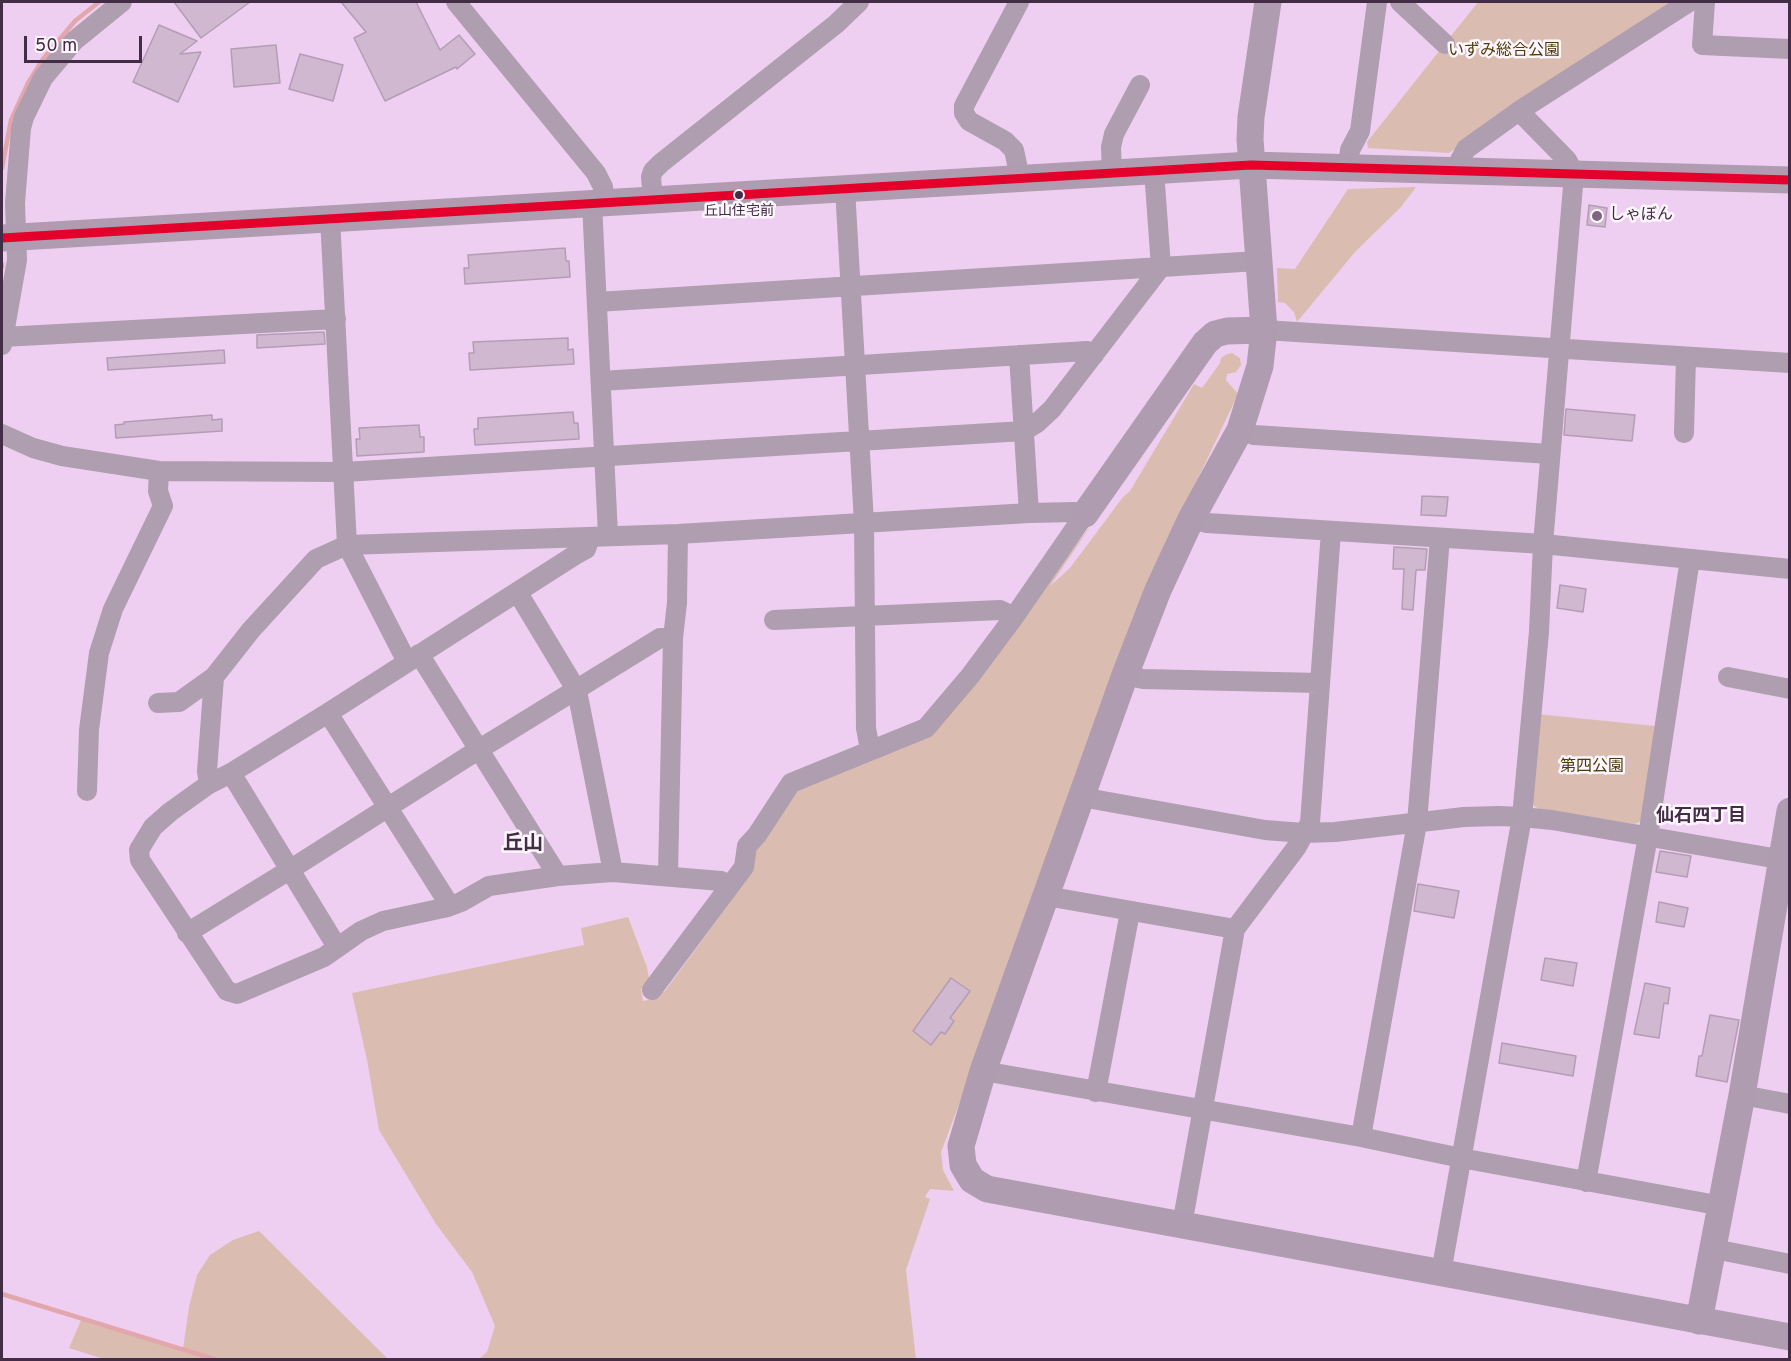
<!DOCTYPE html>
<meta charset="utf-8">
<style>
body{margin:0}
#map{position:relative;width:1791px;height:1361px;overflow:hidden;background:#efcff1;font-family:Overpass,sans-serif}
canvas{display:block}
.frame{position:absolute;inset:0;border:3px solid #432c45;pointer-events:none}
.scale{position:absolute;left:24px;top:36px;width:118px;height:27px;box-sizing:border-box;border:3px solid #432c45;border-top:0;padding-left:8px;font-size:18px;line-height:21px;white-space:nowrap;color:#432c45;-webkit-text-stroke:4px #fdf7fd;paint-order:stroke}
</style>
<div id="map">
<canvas width="1791" height="1361"></canvas>
<div class="frame"></div>
<div class="scale">50 m</div>
</div>
<script>
const ctx = document.querySelector('canvas').getContext('2d');
ctx.lineJoin = 'round';
function paint(path, color) {
  ctx.fillStyle = color;
  ctx.fill(path, 'evenodd');
}
function shape(rows) {
  const path = new Path2D();
  for (const r of rows) {
    path.moveTo(r[0], r[1]);
    for (let i = 2; i < r.length; i += 2) path.lineTo(r[i], r[i + 1]);
  }
  return path;
}
function stroke(path, color, width, dash) {
  ctx.strokeStyle = color;
  ctx.lineWidth = width;
  ctx.lineCap = dash ? 'butt' : 'round';
  ctx.setLineDash(dash || []);
  ctx.stroke(path);
}
function drawText(font, color, halo, rows, align = 'center') {
  ctx.font = font + ' Overpass,"Noto Sans JP",sans-serif';
  ctx.lineWidth = 5;
  ctx.setLineDash([]);
  ctx.textBaseline = 'middle';
  ctx.strokeStyle = halo;
  ctx.fillStyle = color;
  for (const [text, x, y, turn = 0] of rows) {
    ctx.save();
    ctx.translate(x, y);
    ctx.rotate((+turn || 0) * Math.PI / 180);
    ctx.textAlign = isNaN(turn) ? turn : align;
    if (halo) ctx.strokeText(text, 0, 0);
    ctx.fillText(text, 0, 0);
    ctx.restore();
  }
}
paint(shape([
 [1478,2,1679,2,1515,106,1449,153,1368,148,1367,142],
 [1416,187,1401,207,1355,252,1297,322,1294,312,1285,303,1278,302,1277,268,1295,269,1348,189],
 [1232,353,1240,358,1241,365,1236,372,1227,374,1226,380,1238,394,1173,531,946,1139,941,1152,943,1170,954,1191,930,1189,925,1197,930,1199,906,1270,916,1359,479,1359,487,1352,495,1326,472,1272,436,1224,379,1130,367,1060,352,993,584,945,581,928,628,917,647,967,650,984,641,989,643,1001,653,999,665,991,750,875,755,850,792,793,934,730,1092,524,1050,586,1070,568,1123,497,1130,491,1194,384,1202,388,1220,363,1221,358,1227,354],
 [1537,714,1655,726,1641,821,1635,824,1539,809,1531,804],
 [259,1231,388,1359,107,1360,69,1348,82,1318,183,1349,189,1307,197,1275,210,1255,233,1240]
]), '#dabdb0');
stroke(shape([
 [2,168,11,120,28,83,43,59,75,21,99,2],
 [2,267,2,264],
 [2,1294,217,1360]
]), '#e2a7ad', 4.5);
const building = shape([
 [174,2,250,2,201,38,174,2],
 [341,2,416,2,440,50,459,35,475,54,457,69,456,67,385,101,354,38,366,32,341,2],
 [159,25,197,41,180,54,201,52,178,102,133,82,159,25],
 [276,45,280,83,234,87,231,49,276,45],
 [300,54,343,65,333,101,289,89,300,54],
 [1589,205,1607,208,1605,227,1587,225,1589,205],
 [565,248,566,261,569,261,570,277,465,284,464,268,469,268,468,255,565,248],
 [324,332,325,344,257,348,257,335,324,332],
 [568,338,568,350,573,349,574,364,470,370,469,353,474,353,473,342,568,338],
 [224,350,225,363,108,370,107,358,224,350],
 [1566,409,1635,415,1632,441,1564,435,1566,409],
 [573,412,574,423,578,423,579,439,475,445,474,429,478,429,478,418,573,412],
 [212,415,212,420,222,419,222,431,116,438,115,425,124,424,124,422,212,415],
 [419,425,420,437,424,437,424,452,357,456,356,439,360,439,359,428,419,425],
 [1422,496,1448,497,1446,516,1421,515,1422,496],
 [1394,547,1427,549,1425,570,1416,570,1413,610,1402,609,1404,569,1393,569,1394,547],
 [1560,585,1586,589,1583,612,1557,608,1560,585],
 [1660,851,1691,856,1687,877,1656,872,1660,851],
 [1418,884,1459,891,1454,918,1414,911,1418,884],
 [1659,902,1688,908,1684,927,1656,922,1659,902],
 [1545,958,1577,963,1573,986,1541,980,1545,958],
 [951,978,970,991,950,1018,954,1021,945,1034,941,1032,931,1045,913,1031,951,978],
 [1645,983,1670,988,1668,1004,1664,1003,1659,1038,1634,1034,1645,983],
 [1710,1015,1739,1020,1727,1082,1696,1076,1699,1056,1702,1056,1710,1015],
 [1502,1043,1576,1056,1573,1076,1499,1063,1502,1043]
]);
paint(building, '#d0b8d1');
stroke(building, '#b59cb6', 1.5);
stroke(shape([
 [456,2,596,173,603,187,605,202],
 [1019,2,964,106,964,113,969,121,1005,141,1014,150,1020,178],
 [1400,2,1445,44],
 [1705,2,1702,45,1790,49],
 [1348,167,1350,150,1360,131,1377,2],
 [1458,171,1459,162,1466,149,1480,139,1519,111,1689,2],
 [1112,173,1111,147,1114,134,1140,85],
 [845,188,864,523,866,728,870,750],
 [653,200,651,177,653,171,661,163,836,24,859,2],
 [592,203,608,535],
 [330,218,347,545,407,662],
 [597,302,1258,261],
 [1264,330,1790,363],
 [3,337,336,319],
 [2,345,17,260,15,203,21,128,24,117,43,78,74,41,122,2],
 [1019,355,1029,513],
 [601,381,1087,351,1094,355],
 [1240,430,1254,435,1550,454],
 [1684,433,1686,357],
 [2,434,33,448,62,456,159,471,344,472,1024,431,1037,423,1052,409,1161,267,1154,170],
 [1191,519,1207,523,1543,544,1790,569],
 [590,537,586,549,575,555,328,713,231,773,209,784,170,812,153,827,145,840,139,850,140,860,227,991,237,994,324,957,361,931,383,921,448,907,461,902,489,886,558,876,613,872,721,881,729,885],
 [518,593,577,691,613,872],
 [774,620,1000,610,1014,617],
 [419,654,558,876],
 [1125,675,1143,679,1320,683],
 [1728,677,1790,689],
 [158,703,179,702,214,677],
 [328,713,447,901,448,907],
 [231,773,337,947],
 [209,784,207,771,214,677,251,630,316,559,347,545,678,534,1029,513,1075,512,1085,514,1014,617,970,676,926,728,791,783,757,835,747,846,744,867,652,990],
 [87,791,89,730,99,653,113,609,163,506,158,491,159,471],
 [1081,797,1265,830,1304,833,1335,832,1464,817,1499,816,1522,817,1552,820,1790,861],
 [668,875,673,638,677,603,678,534],
 [1046,896,1235,929],
 [187,933,291,869,478,750,660,638,673,638],
 [983,1071,1361,1137,1461,1158,1722,1206],
 [1096,1092,1130,912],
 [1742,1095,1790,1104],
 [1361,1137,1417,823,1440,538],
 [1586,1182,1648,836,1690,559],
 [1182,1225,1235,929,1296,848,1310,823,1331,531],
 [1714,1249,1790,1264],
 [1441,1273,1522,817,1539,632,1543,544,1574,174,1567,160,1519,111]
]), '#af9db0', 20);
stroke(shape([
 [1268,2,1251,117,1250,139,1264,330,1260,366,1240,430,1191,519,1158,590,1125,675,983,1071,961,1146,963,1165,972,1180,987,1189,1790,1337],
 [2,238,1251,165,1790,180],
 [1085,514,1205,343,1215,334,1227,331,1264,330],
 [1699,1321,1742,1095,1790,811]
]), '#b09cb1', 27);
stroke(shape([
 [2,238,1251,165,1790,180]
]), '#e4002b', 9);
for (const [x, y, r, color] of [
 [739,195,5,"#432c45"],
 [1597,216,6,"#7f6581"]
]) {
  const dot = new Path2D();
  dot.arc(x, y, r, 0, 2 * Math.PI);
  ctx.fillStyle = color;
  ctx.fill(dot);
  stroke(dot, '#fdf7fd', 2);
}
drawText('14px', '#432c45', '#fdf7fd', [
 ["丘山住宅前",739,212]
]);
drawText('16px', '#4d3907', '#fdf7fd', [
 ["いずみ総合公園",1504,52],
 ["第四公園",1592,768]
]);
drawText('16px', '#432c45', '#fdf7fd', [
 ["しゃぼん",1609,216]
], 'left');
drawText('bold 18px', '#432c45', '#fdf7fd', [
 ["仙石四丁目",1701,817]
]);
drawText('bold 20px', '#432c45', '#fdf7fd', [
 ["丘山",523,845]
]);
</script>
